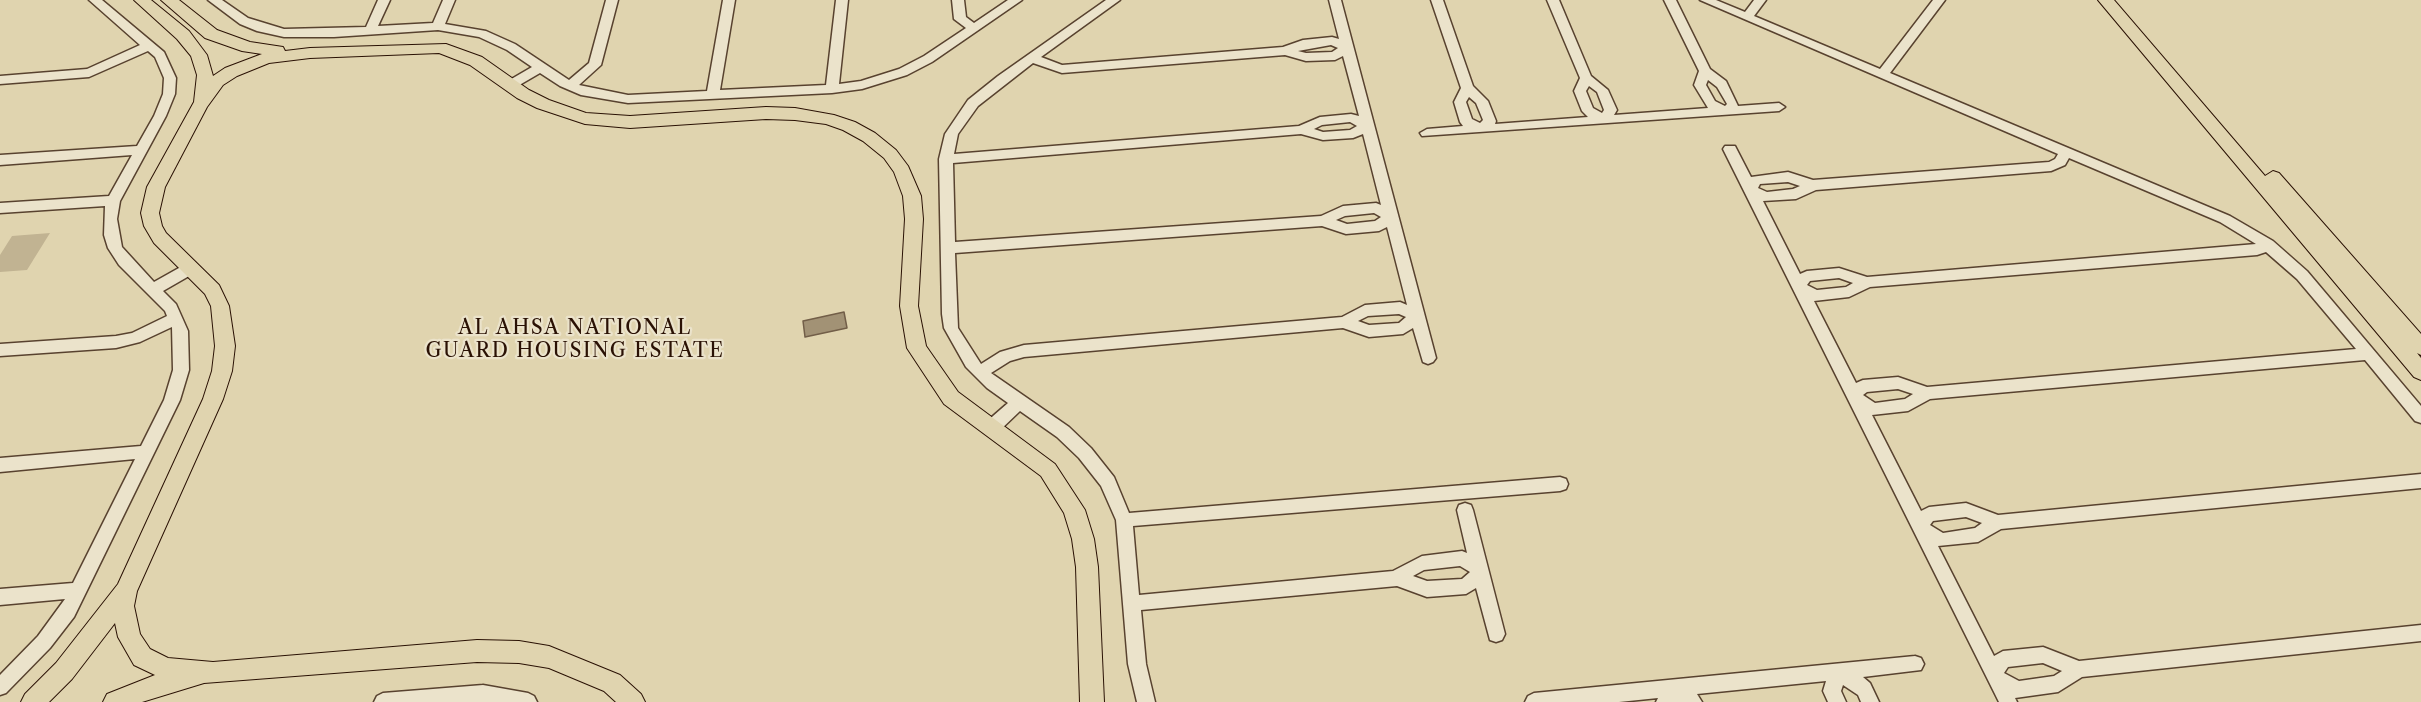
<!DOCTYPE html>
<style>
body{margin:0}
canvas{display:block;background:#e0d4af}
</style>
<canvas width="2421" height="702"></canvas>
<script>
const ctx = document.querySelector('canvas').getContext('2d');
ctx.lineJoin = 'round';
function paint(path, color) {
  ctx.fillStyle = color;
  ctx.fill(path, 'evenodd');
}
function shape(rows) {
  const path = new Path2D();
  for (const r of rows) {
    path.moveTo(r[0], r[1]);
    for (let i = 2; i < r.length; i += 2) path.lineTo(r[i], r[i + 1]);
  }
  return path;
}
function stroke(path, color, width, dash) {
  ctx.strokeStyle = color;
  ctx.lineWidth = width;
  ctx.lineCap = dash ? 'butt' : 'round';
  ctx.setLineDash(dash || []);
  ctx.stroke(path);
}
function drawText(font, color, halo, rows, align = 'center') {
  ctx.font = font + ' "Libre Caslon Text",serif';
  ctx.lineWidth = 4.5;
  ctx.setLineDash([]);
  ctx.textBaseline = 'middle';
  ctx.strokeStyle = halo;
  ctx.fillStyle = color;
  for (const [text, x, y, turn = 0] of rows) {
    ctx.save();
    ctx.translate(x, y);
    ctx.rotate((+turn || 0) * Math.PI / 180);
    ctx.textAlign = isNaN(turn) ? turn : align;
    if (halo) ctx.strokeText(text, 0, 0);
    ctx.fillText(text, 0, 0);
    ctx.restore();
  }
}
paint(shape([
 [50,233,27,270,0,272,0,255,12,236]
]), '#c1b392');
const water = shape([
 [844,312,847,328,805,337,803,321,844,312]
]);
paint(water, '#a29275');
stroke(water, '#725e48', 1.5);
const minor = shape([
 [89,0,102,0,164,52,176,78,175,94,166,116,120,201,117,219,122,247,154,282,186,264,196,264,198,268,196,272,163,291,176,304,188,331,189,370,180,400,74,617,50,648,6,693,0,695,0,675,38,636,65,599,0,605,0,589,73,583,135,459,0,472,0,458,141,446,164,400,173,370,172,327,140,342,116,348,0,356,0,344,116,336,132,333,167,316,165,311,119,265,108,248,104,235,105,206,0,213,0,203,109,196,132,155,0,165,0,155,137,146,154,116,163,94,164,78,155,57,148,51,89,77,0,84,0,76,87,69,140,45,89,0],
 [208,0,222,0,248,18,284,29,366,27,378,0,390,0,378,26,433,23,443,0,455,0,445,24,486,31,515,44,569,80,589,63,606,0,618,0,601,65,579,85,628,95,707,91,723,0,735,0,720,90,826,85,836,0,848,0,839,84,861,81,899,69,924,56,966,28,954,19,952,0,964,0,966,17,974,23,1008,0,1022,0,932,62,907,75,862,89,832,93,628,103,581,95,560,86,540,73,516,87,508,87,506,84,508,81,532,67,507,50,479,37,438,30,334,37,284,37,257,31,240,24,208,0],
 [1106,0,1120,0,1041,57,1062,65,1283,47,1303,40,1332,37,1339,39,1329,0,1341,0,1436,358,1433,362,1428,364,1423,362,1413,328,1403,334,1369,337,1343,328,1024,357,1010,361,991,373,1069,427,1091,448,1114,477,1129,513,1560,477,1566,479,1568,484,1566,489,1560,491,1133,526,1139,595,1393,571,1422,556,1462,551,1467,553,1457,510,1459,505,1465,503,1471,505,1473,510,1505,634,1502,640,1496,642,1490,640,1476,588,1466,594,1427,597,1397,586,1141,610,1146,664,1155,702,1137,702,1128,664,1116,520,1101,486,1079,458,1057,437,1020,411,997,433,991,434,985,433,983,428,985,423,1008,403,987,388,966,367,944,328,942,314,939,159,945,134,968,100,998,76,1106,0],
 [1331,45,1338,48,1332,52,1306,53,1298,51,1331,45],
 [1285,55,1306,61,1335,60,1343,56,1359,116,1351,114,1320,117,1299,126,954,154,958,134,978,106,1033,63,1062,73,1285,55],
 [1350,122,1357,126,1350,130,1323,132,1314,129,1322,125,1350,122],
 [1301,134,1323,140,1353,138,1363,134,1381,205,1376,203,1343,206,1321,216,955,242,953,163,1301,134],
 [1374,213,1381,217,1375,221,1347,224,1336,220,1345,216,1374,213],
 [1322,226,1346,234,1379,231,1387,227,1407,305,1400,302,1365,305,1342,317,1024,345,1000,352,981,364,958,328,955,253,1322,226],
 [1399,314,1406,317,1399,323,1369,325,1358,321,1368,316,1399,314],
 [1460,566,1470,572,1462,579,1427,581,1413,576,1424,570,1460,566],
 [1431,0,1443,0,1473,86,1488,101,1496,121,1495,124,1588,117,1582,111,1574,91,1580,78,1547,0,1559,0,1591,76,1608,90,1617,110,1614,115,1708,108,1694,85,1699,71,1664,0,1676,0,1710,69,1726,81,1738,106,1779,103,1785,107,1779,111,1422,136,1420,133,1427,129,1463,126,1460,122,1454,102,1461,88,1431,0],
 [1708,80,1717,87,1727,104,1725,106,1715,101,1706,85,1708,80],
 [1589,86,1597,92,1604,110,1602,113,1593,108,1586,91,1589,86],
 [1469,97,1476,103,1483,120,1480,123,1472,119,1466,102,1469,97],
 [1700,0,1716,0,1745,12,1754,0,1766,0,1754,16,1880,69,1933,0,1945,0,1890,73,2230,216,2273,241,2307,271,2421,406,2421,423,2415,421,2365,360,1930,399,1908,411,1872,415,1921,511,1929,507,1966,503,1998,515,2421,474,2421,488,2001,529,1978,542,1938,546,1994,656,2003,651,2043,647,2079,661,2421,625,2421,641,2082,677,2058,692,2015,698,2017,702,1999,702,1723,149,1725,146,1735,146,1751,177,1788,172,1813,180,2049,162,2055,159,2058,154,1700,0],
 [2069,158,2220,222,2256,244,1867,277,1839,268,1807,271,1800,274,1763,201,1796,199,1816,190,2051,171,2065,165,2069,158],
 [1788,182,1800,186,1793,189,1767,192,1758,188,1760,184,1788,182],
 [2266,252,2297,279,2356,349,1927,387,1898,377,1863,380,1856,383,1814,301,1849,297,1870,287,2257,255,2266,252],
 [1839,278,1853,283,1846,287,1817,290,1807,285,1810,281,1839,278],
 [1898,389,1913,394,1905,399,1875,403,1863,395,1867,392,1898,389],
 [1966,517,1982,523,1975,528,1943,533,1930,525,1933,521,1966,517],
 [2043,663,2062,671,2054,676,2019,681,2004,673,2008,667,2043,663],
 [1915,656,1921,658,1924,664,1921,670,1863,677,1870,683,1879,702,1861,702,1858,695,1843,685,1841,691,1846,702,1828,702,1823,691,1826,681,1697,694,1702,702,1656,702,1658,698,1619,702,1525,702,1528,696,1534,693,1915,656],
 [483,685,528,693,534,696,537,702,374,702,377,696,383,693,483,685]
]);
const major = shape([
 [134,0,151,0,189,31,207,55,213,76,225,68,262,54,242,51,205,38,161,0,179,0,217,30,250,42,283,47,285,51,310,48,446,44,482,57,529,90,549,100,586,113,630,116,766,107,795,108,834,115,855,122,875,133,896,150,908,166,921,196,923,219,918,306,926,346,958,392,1055,464,1085,510,1094,539,1098,567,1104,702,1080,702,1076,567,1072,539,1064,513,1041,476,944,404,907,348,900,306,905,219,903,196,894,172,884,158,863,141,843,130,826,124,795,120,766,119,630,128,585,124,537,108,517,98,470,65,439,53,310,58,269,63,237,76,223,85,207,107,165,187,159,213,162,226,166,233,219,285,229,306,235,346,232,371,223,399,137,591,134,606,140,634,150,649,168,658,213,662,477,640,519,641,549,646,620,675,641,694,645,702,616,702,604,691,549,668,519,663,477,662,204,683,142,702,103,702,107,694,155,675,134,665,118,637,115,623,72,679,49,702,21,702,25,694,56,663,118,584,203,399,212,371,215,346,211,306,205,294,154,243,144,226,141,213,147,187,194,102,197,75,191,56,177,39,134,0],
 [2098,0,2114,0,2265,176,2273,171,2279,173,2421,334,2421,355,2417,353,2421,358,2421,380,2414,377,2098,0]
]);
stroke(minor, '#58422f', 3);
stroke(major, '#2a1104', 2);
paint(minor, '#ebe3cb');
paint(major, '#e0d4af');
ctx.letterSpacing = '1.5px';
drawText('20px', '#2a1104', '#ebe3cb', [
 ["AL AHSA NATIONAL",575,328],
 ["GUARD HOUSING ESTATE",575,351]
]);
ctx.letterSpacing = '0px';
</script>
